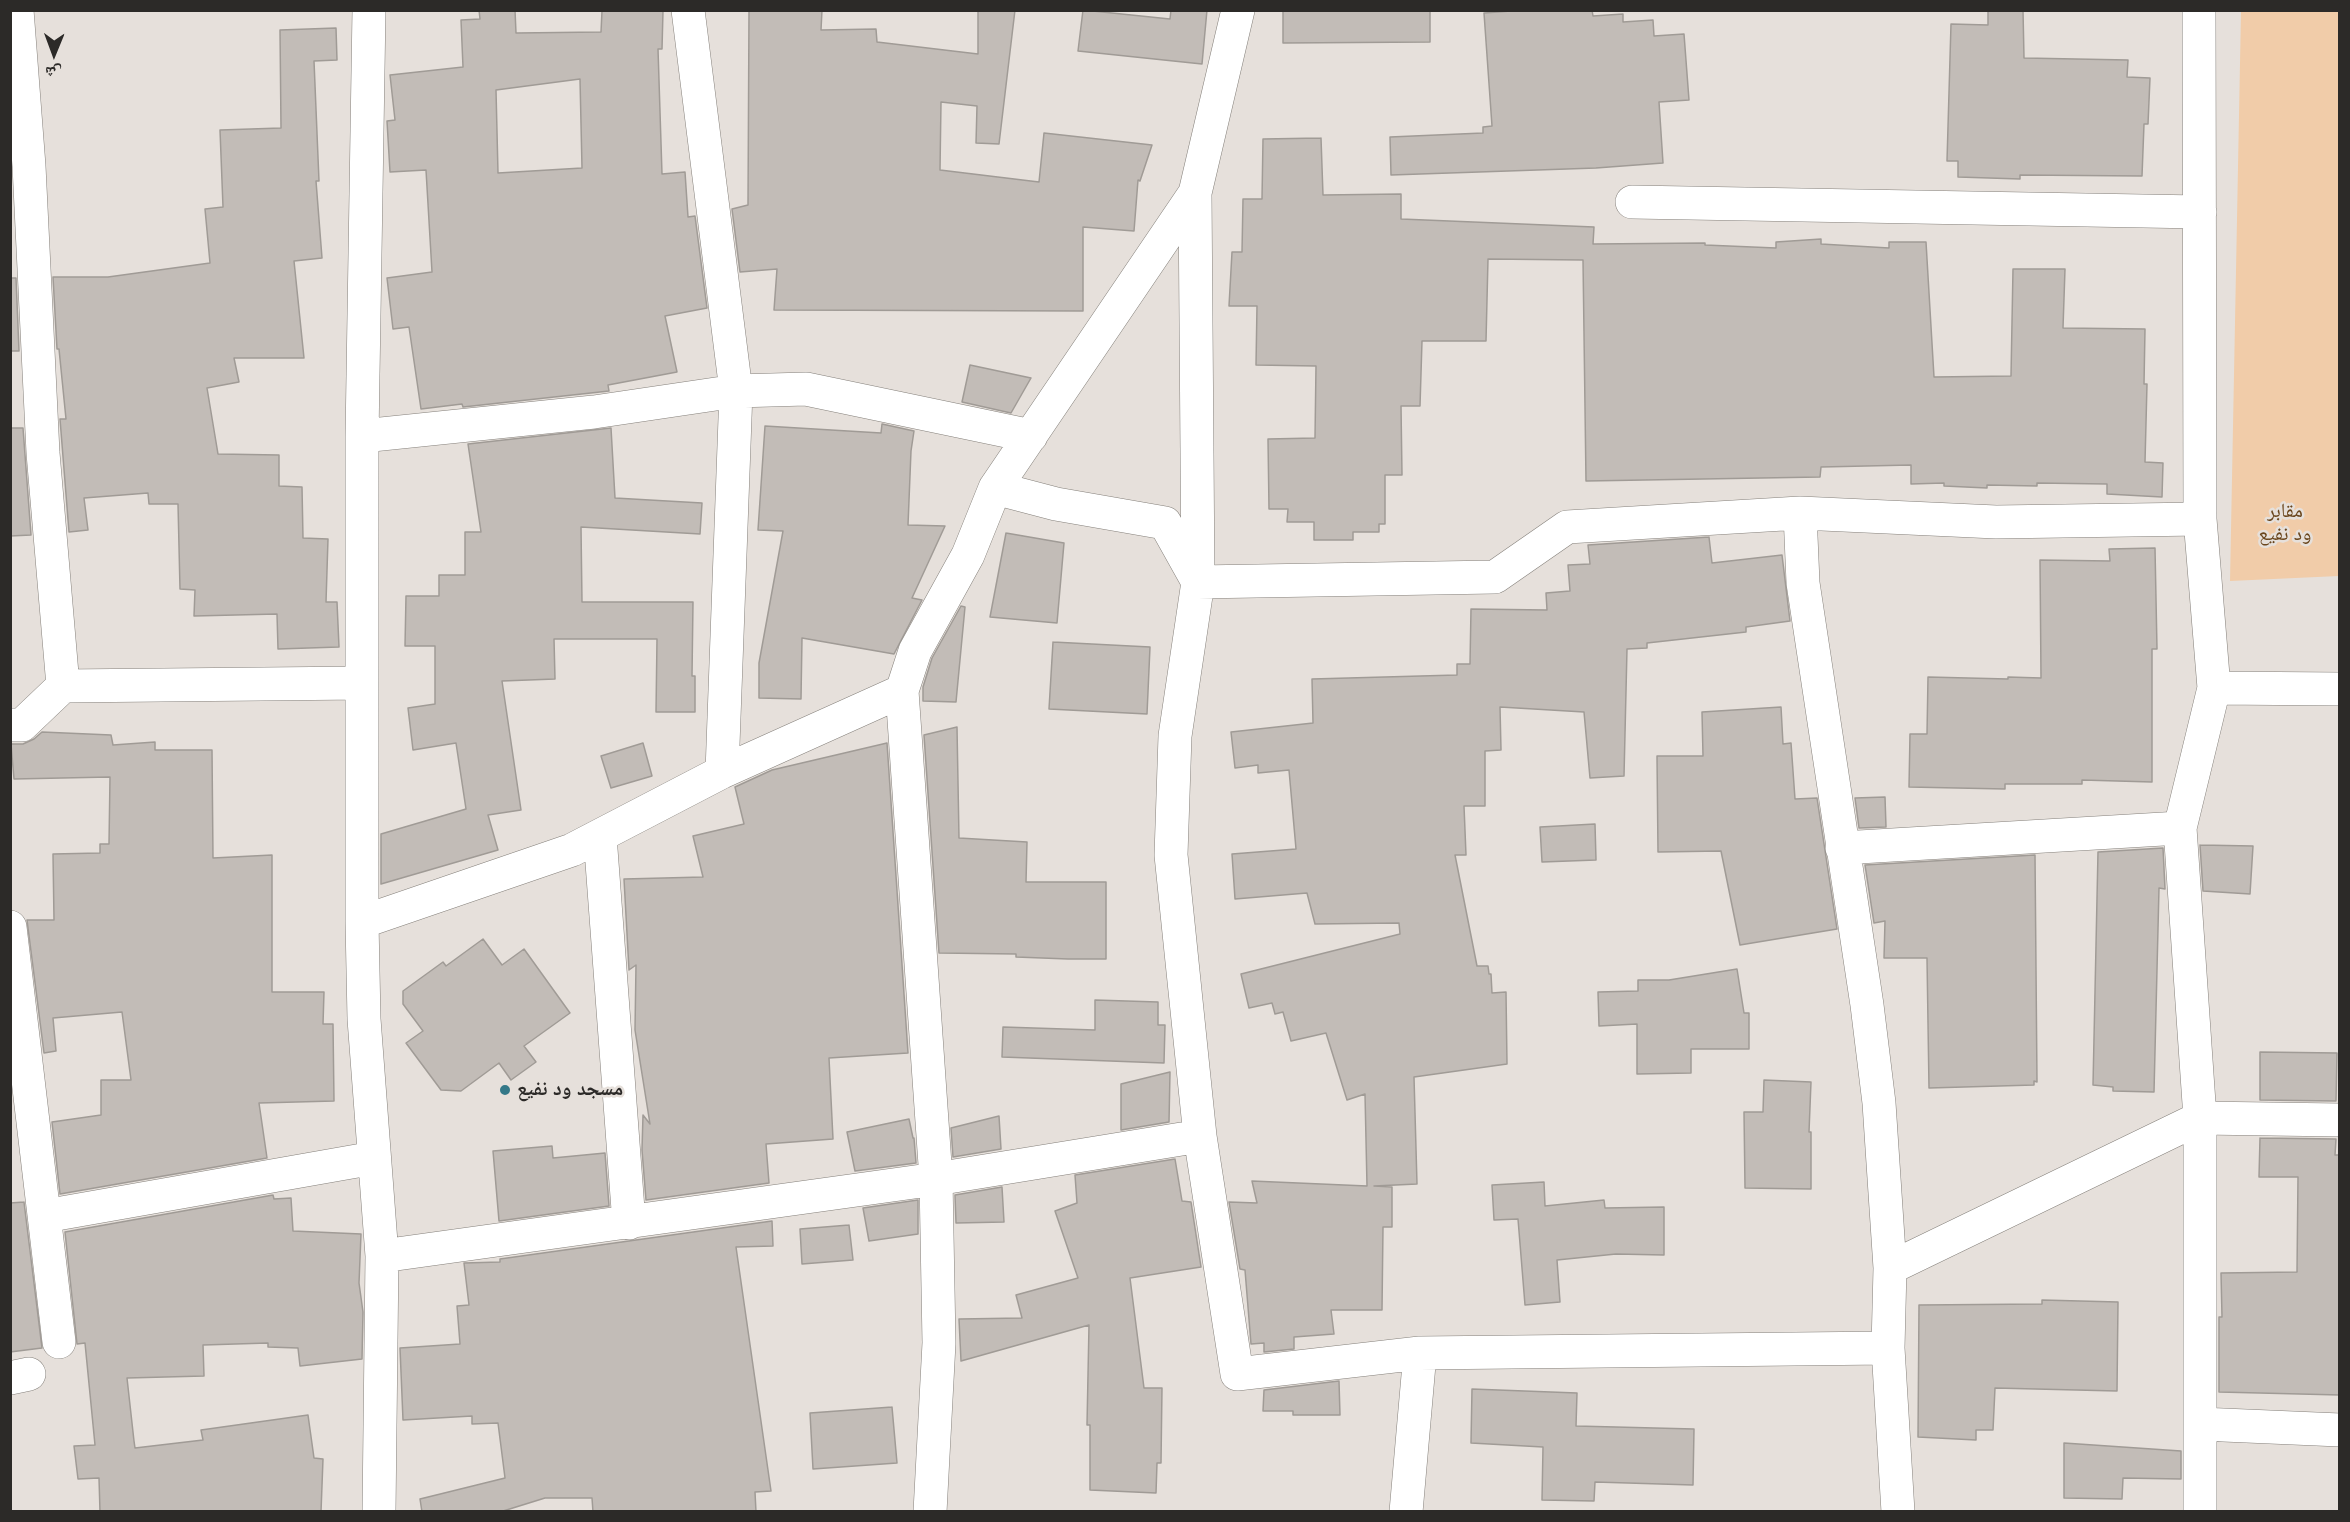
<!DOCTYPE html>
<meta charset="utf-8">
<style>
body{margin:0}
#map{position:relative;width:2350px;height:1522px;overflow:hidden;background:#e6e0db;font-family:"Nunito Sans","Noto Naskh Arabic",sans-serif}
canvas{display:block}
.frame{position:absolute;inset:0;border:12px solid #2c2a28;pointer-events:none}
.north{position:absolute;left:24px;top:24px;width:60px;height:60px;-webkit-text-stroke:4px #e6e0db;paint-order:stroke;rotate:181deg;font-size:16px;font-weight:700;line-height:24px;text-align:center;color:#2c2a28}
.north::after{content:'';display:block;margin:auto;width:21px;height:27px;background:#2c2a28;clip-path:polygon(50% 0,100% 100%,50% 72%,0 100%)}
</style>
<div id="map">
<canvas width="2350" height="1522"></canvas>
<div class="frame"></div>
<div class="north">ش</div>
</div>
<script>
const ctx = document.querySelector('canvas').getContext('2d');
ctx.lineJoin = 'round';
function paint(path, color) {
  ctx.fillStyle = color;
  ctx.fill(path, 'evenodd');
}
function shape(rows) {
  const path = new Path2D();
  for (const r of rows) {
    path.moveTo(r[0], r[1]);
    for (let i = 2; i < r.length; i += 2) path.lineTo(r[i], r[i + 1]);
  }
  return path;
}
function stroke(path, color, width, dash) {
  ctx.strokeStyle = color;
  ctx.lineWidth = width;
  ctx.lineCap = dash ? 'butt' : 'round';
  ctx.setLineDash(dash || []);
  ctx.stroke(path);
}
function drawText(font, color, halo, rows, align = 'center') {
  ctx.font = font + ' "Nunito Sans","Noto Naskh Arabic",sans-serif';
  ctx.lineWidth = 5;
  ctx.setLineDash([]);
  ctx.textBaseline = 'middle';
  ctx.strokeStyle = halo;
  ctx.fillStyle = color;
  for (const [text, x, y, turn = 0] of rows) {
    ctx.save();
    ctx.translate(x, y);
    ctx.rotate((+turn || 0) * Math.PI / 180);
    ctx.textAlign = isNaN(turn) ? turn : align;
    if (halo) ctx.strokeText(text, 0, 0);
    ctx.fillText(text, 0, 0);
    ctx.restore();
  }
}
paint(shape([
 [2241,11,2339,11,2339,576,2230,581]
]), '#f1cca9');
const building = shape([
 [479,10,515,10,516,33,601,32,602,11,663,11,662,49,658,49,662,174,685,172,688,217,695,216,707,308,665,316,677,372,608,385,609,391,463,407,462,404,421,409,409,327,393,329,387,278,432,272,426,170,390,172,387,121,395,120,390,75,463,67,461,20,480,19,479,10],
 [580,79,582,168,498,173,496,90,580,79],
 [749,10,822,10,821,30,876,29,877,42,978,54,978,10,1015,10,999,144,976,143,977,106,941,102,940,170,1039,182,1044,133,1152,145,1140,181,1138,180,1134,231,1083,227,1083,311,774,310,777,269,740,272,732,209,748,205,749,10],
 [1083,10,1170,19,1171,10,1207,10,1202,64,1078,51,1083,10],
 [1283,10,1430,10,1430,42,1283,43,1283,10],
 [1525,10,1592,10,1593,16,1623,14,1623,22,1653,20,1654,36,1684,34,1689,100,1659,102,1663,163,1596,168,1391,175,1390,137,1483,133,1483,127,1492,126,1484,13,1525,10],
 [1988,10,2023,10,2024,58,2128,60,2127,77,2150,78,2148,124,2144,124,2142,176,2020,175,2020,179,1958,177,1958,161,1947,161,1951,24,1988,25,1988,10],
 [336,28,337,60,314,61,319,181,316,181,322,258,294,261,304,358,234,358,239,382,207,388,218,454,279,455,279,486,302,487,303,538,328,539,326,602,337,602,339,647,278,649,277,614,194,616,195,590,180,589,178,504,149,504,148,493,84,498,88,530,69,532,60,419,66,419,59,349,57,349,53,277,108,277,210,263,205,209,223,207,220,130,281,128,280,30,336,28],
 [1321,138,1323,195,1401,194,1401,219,1594,227,1593,244,1705,243,1705,245,1776,248,1776,242,1821,239,1821,244,1889,248,1889,242,1926,242,1934,377,2011,376,2013,269,2065,269,2063,328,2145,329,2144,384,2147,384,2145,462,2163,463,2162,497,2107,494,2107,484,2037,483,2037,486,1987,485,1987,488,1944,486,1944,483,1911,484,1911,465,1821,467,1820,477,1586,481,1583,260,1488,259,1486,341,1422,341,1420,406,1401,406,1402,475,1385,475,1385,524,1379,524,1379,532,1353,532,1353,540,1314,540,1314,522,1287,522,1288,509,1269,509,1268,439,1315,438,1316,366,1256,365,1257,306,1229,306,1232,252,1242,252,1243,199,1262,199,1263,139,1321,138],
 [10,278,16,278,19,351,10,351,10,278],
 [970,365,1031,378,1011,413,962,402,970,365],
 [882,424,914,431,911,451,908,525,945,526,912,598,922,600,894,654,802,638,801,699,759,698,759,663,783,531,758,530,765,426,881,433,882,424],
 [10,428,23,428,31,535,10,536,10,428],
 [611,428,615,498,702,503,700,534,581,527,582,602,693,602,692,676,695,676,695,712,656,712,657,639,554,639,555,679,502,681,521,810,488,815,498,850,381,884,381,834,466,809,456,743,413,750,408,708,435,704,435,646,405,646,406,596,439,596,439,575,465,575,465,532,481,532,468,444,611,428],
 [1006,533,1064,543,1057,623,990,617,1006,533],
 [1709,537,1712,563,1782,555,1790,621,1746,627,1746,632,1647,643,1647,648,1627,649,1624,776,1590,778,1584,712,1500,707,1501,750,1485,751,1485,806,1464,806,1466,855,1455,855,1477,966,1488,966,1489,974,1491,974,1492,993,1506,992,1507,1064,1414,1077,1417,1184,1374,1186,1392,1187,1392,1227,1383,1227,1382,1310,1331,1310,1334,1334,1294,1337,1294,1349,1264,1352,1264,1343,1251,1344,1245,1270,1240,1269,1229,1202,1257,1203,1252,1181,1367,1186,1365,1094,1347,1100,1326,1033,1291,1041,1283,1012,1275,1014,1272,1003,1249,1008,1241,974,1400,934,1399,923,1315,924,1307,893,1235,899,1232,854,1296,849,1289,770,1258,773,1258,765,1235,768,1231,732,1313,723,1312,679,1457,675,1457,664,1470,664,1471,609,1547,610,1546,593,1570,591,1568,565,1590,564,1588,545,1709,537],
 [2155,548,2157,649,2152,649,2152,782,2082,780,2082,784,2005,784,2005,789,1909,787,1910,734,1927,734,1928,677,2008,679,2008,677,2041,678,2040,560,2110,561,2109,549,2155,548],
 [961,606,965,607,956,702,923,701,923,687,932,658,961,606],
 [1053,642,1150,647,1147,714,1049,709,1053,642],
 [1781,707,1783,744,1791,743,1795,799,1817,798,1837,929,1740,945,1721,851,1658,852,1657,756,1703,756,1702,712,1781,707],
 [957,727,959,838,1027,842,1026,882,1106,882,1106,959,1068,959,1016,957,1016,954,939,953,924,735,957,727],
 [42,732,111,735,113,745,155,742,155,750,212,750,213,858,272,855,272,992,324,992,323,1024,333,1024,334,1101,259,1103,267,1158,60,1194,52,1122,101,1115,101,1080,131,1080,122,1012,53,1018,56,1051,44,1053,27,920,54,920,53,854,100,853,100,844,109,844,110,777,14,779,11,744,23,744,34,739,42,732],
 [643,743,652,776,611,788,601,756,643,743],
 [887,743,908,1053,829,1058,833,1139,766,1144,769,1183,646,1200,642,1150,643,1115,650,1124,635,1030,636,965,629,970,624,879,703,877,693,836,744,824,735,787,772,770,887,743],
 [1885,797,1886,827,1859,828,1855,798,1885,797],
 [1595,824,1596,860,1542,862,1540,827,1595,824],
 [2200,845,2253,846,2250,894,2203,891,2200,845],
 [2163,848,2165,889,2159,888,2154,1092,2113,1091,2113,1087,2093,1085,2098,852,2163,848],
 [2035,855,2037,1082,2034,1081,2034,1085,1929,1088,1927,958,1884,958,1885,921,1874,923,1865,865,2035,855],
 [483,939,502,965,524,949,570,1013,524,1046,536,1062,511,1080,499,1063,461,1091,441,1090,406,1043,423,1031,403,1004,403,991,443,962,446,966,483,939],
 [1737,969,1744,1013,1749,1013,1749,1049,1691,1049,1691,1073,1637,1074,1637,1024,1599,1026,1598,992,1638,991,1638,980,1669,980,1737,969],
 [1095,1000,1158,1002,1158,1025,1165,1025,1164,1063,1002,1057,1003,1027,1095,1030,1095,1000],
 [2260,1052,2337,1053,2336,1101,2260,1100,2260,1052],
 [1170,1072,1169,1122,1121,1130,1121,1084,1170,1072],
 [1764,1080,1811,1082,1809,1132,1811,1132,1811,1189,1745,1188,1744,1112,1763,1112,1764,1080],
 [999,1116,1001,1149,953,1157,951,1128,999,1116],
 [909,1119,913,1138,914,1138,916,1163,855,1171,847,1132,909,1119],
 [2260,1138,2336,1139,2335,1155,2340,1155,2340,1395,2219,1392,2219,1317,2222,1317,2221,1273,2297,1272,2298,1177,2259,1177,2260,1138],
 [552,1146,553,1158,605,1153,609,1206,499,1221,493,1151,552,1146],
 [1175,1159,1182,1201,1191,1202,1201,1267,1130,1278,1144,1388,1162,1388,1161,1463,1157,1463,1156,1493,1090,1490,1090,1425,1087,1425,1089,1325,961,1361,959,1319,1022,1318,1016,1295,1078,1278,1055,1211,1077,1203,1075,1175,1175,1159],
 [1544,1182,1545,1206,1604,1200,1605,1208,1664,1207,1664,1255,1616,1254,1557,1260,1560,1302,1525,1305,1518,1219,1494,1220,1492,1185,1544,1182],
 [1002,1187,1004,1222,956,1223,955,1195,1002,1187],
 [273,1195,274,1199,291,1198,293,1231,361,1234,359,1283,363,1312,362,1359,300,1366,298,1348,268,1347,268,1343,203,1345,204,1376,127,1378,134,1441,135,1448,203,1440,201,1430,308,1415,314,1458,323,1459,321,1512,100,1512,99,1478,78,1479,74,1446,95,1445,85,1343,77,1344,65,1232,273,1195],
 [918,1200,918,1234,869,1241,863,1208,918,1200],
 [24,1202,42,1348,10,1352,10,1203,24,1202],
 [772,1221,773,1246,736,1247,771,1491,755,1492,756,1512,593,1512,592,1498,545,1498,500,1512,422,1512,420,1499,505,1478,498,1423,472,1424,472,1416,403,1420,400,1348,460,1344,457,1306,469,1305,464,1263,500,1262,500,1259,772,1221],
 [849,1225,853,1260,802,1264,800,1229,849,1225],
 [2042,1300,2118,1302,2117,1391,1995,1388,1993,1430,1976,1430,1976,1440,1918,1437,1919,1305,2042,1304,2042,1300],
 [1339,1381,1340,1415,1293,1415,1293,1411,1263,1411,1264,1390,1339,1381],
 [1472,1389,1577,1393,1576,1426,1694,1429,1693,1485,1595,1482,1594,1501,1542,1500,1543,1447,1471,1443,1472,1389],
 [892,1407,897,1463,813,1469,810,1413,892,1407],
 [2064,1443,2181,1451,2181,1479,2123,1478,2122,1499,2064,1498,2064,1443]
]);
paint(building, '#c2bcb7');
stroke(building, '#a09b96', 1.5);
const minor = shape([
 [17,10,29,166,43,453,63,686],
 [369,10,362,436,362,922,364,1019,382,1256,379,1512],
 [688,10,736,391,722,772],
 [1238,10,1195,193,1198,582,1175,736,1171,855,1200,1136,1237,1374,1420,1353,1888,1348],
 [2199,10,2200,519,2214,688,2180,828,2200,1118,2200,1512],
 [1632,202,2200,212],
 [362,436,594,412,736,391,806,389,1031,436],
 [995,488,1195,193],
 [1800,513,1803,583,1867,1005,1879,1103,1890,1268,1888,1348,1898,1512],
 [2214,688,2340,689],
 [10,725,22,725,63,686,362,683],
 [600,836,629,1223],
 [1842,848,2180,828],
 [362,922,572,850,722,772,902,691],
 [10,927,59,1342],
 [45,1216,374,1158],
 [382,1256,936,1179,1200,1136],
 [1890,1268,2200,1118,2340,1120],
 [10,1378,29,1374],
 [2200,1424,2340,1430],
 [930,1512,939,1343,936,1179,902,691,915,651,968,555,995,488,1056,504,1165,523,1198,582,1495,577,1567,527,1800,513,1996,522,2200,519],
 [1406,1512,1420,1353]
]);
stroke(minor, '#85807b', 34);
stroke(minor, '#fff', 33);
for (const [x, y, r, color] of [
 [505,1090,6,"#347888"]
]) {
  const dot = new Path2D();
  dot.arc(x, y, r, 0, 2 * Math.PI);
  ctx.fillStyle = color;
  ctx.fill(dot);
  stroke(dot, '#e6e0db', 2);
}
drawText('20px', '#6a461d', '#e6e0db', [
 ["مقابر",2285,512],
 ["ود نفيع",2285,535]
]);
drawText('bold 20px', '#2c2a28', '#e6e0db', [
 ["مسجد ود نفيع",517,1090]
], 'left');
</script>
